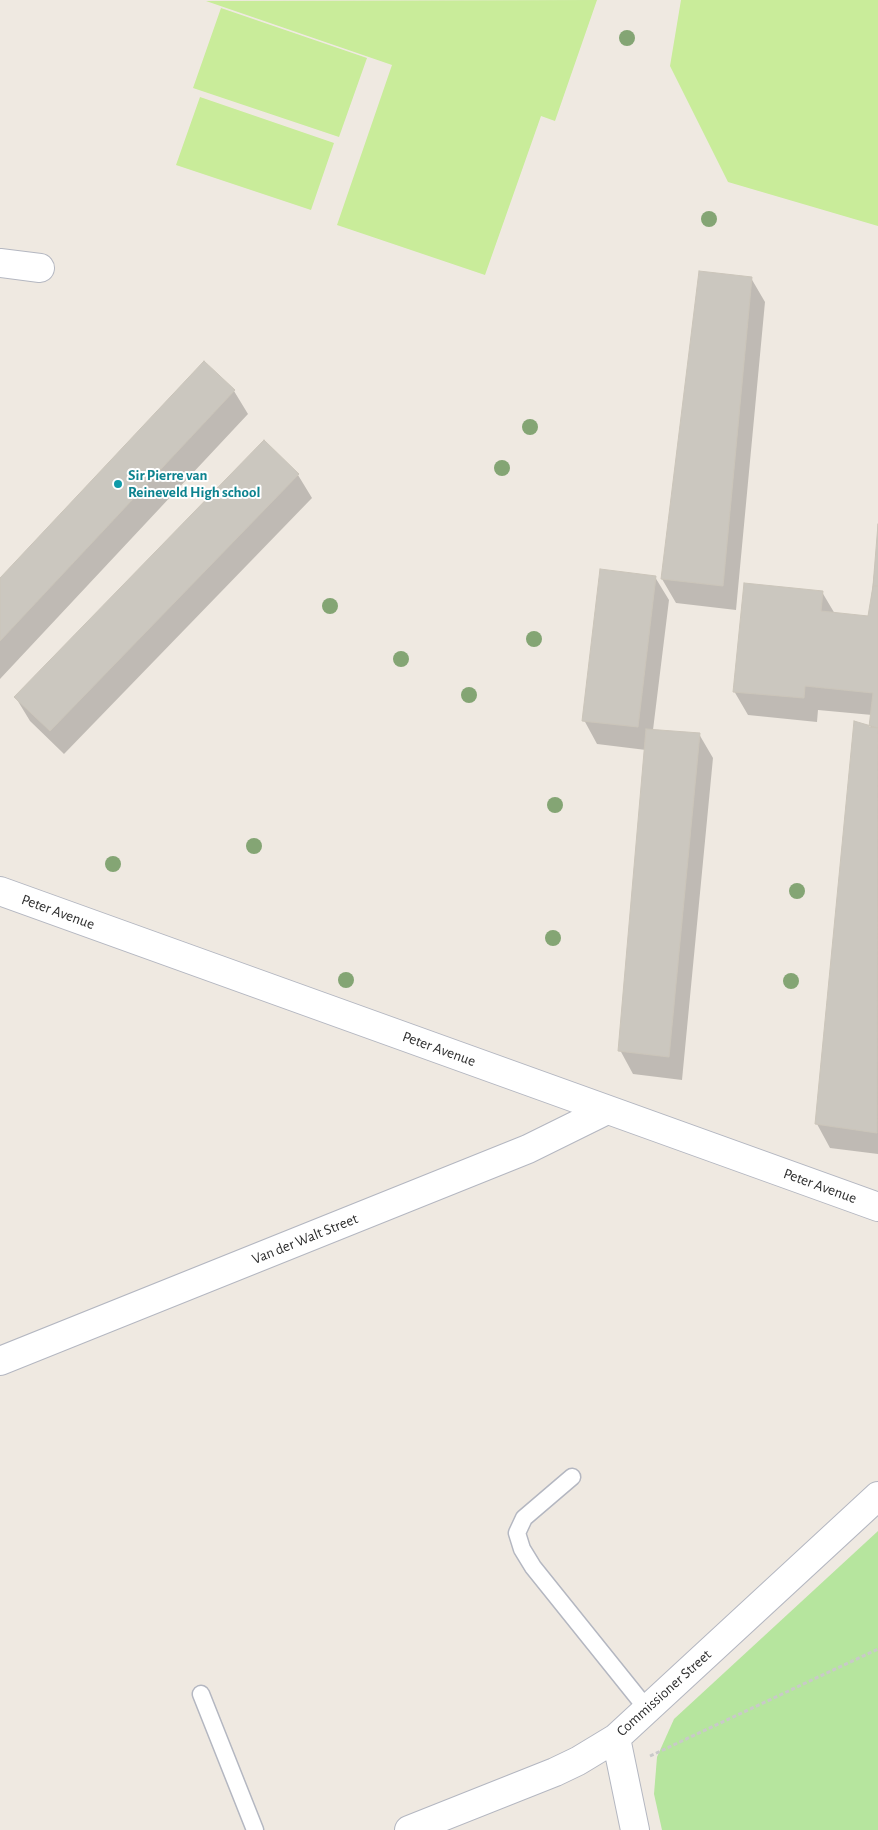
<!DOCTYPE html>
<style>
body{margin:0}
canvas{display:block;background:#efe9e1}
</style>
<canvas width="878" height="1830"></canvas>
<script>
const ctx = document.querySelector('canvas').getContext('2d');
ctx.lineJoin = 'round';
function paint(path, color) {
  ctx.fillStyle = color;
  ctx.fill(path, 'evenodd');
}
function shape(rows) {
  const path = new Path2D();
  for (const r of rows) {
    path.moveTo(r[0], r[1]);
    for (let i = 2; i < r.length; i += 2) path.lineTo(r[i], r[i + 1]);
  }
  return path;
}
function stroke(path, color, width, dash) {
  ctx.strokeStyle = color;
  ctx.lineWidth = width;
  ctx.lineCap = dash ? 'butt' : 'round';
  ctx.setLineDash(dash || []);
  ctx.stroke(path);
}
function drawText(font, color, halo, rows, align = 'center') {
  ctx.font = font + ' "Alegreya Sans",sans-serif';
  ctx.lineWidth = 4;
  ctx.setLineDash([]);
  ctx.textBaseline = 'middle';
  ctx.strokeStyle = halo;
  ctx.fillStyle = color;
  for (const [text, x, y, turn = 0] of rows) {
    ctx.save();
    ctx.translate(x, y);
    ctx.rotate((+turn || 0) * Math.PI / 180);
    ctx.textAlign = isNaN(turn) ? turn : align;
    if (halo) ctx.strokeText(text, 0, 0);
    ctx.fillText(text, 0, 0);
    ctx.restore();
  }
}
paint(shape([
 [878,1531,878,1830,662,1830,654,1794,657,1757,674,1719]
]), '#b6e59e');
paint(shape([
 [597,0,555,121,541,116,485,275,337,225,392,65,206,1],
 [681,0,878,0,878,226,728,182,670,66],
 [221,8,367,58,339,137,193,88],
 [200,97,334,143,311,210,176,165]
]), '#c9ec9a');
paint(shape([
 [700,273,751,278,765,302,736,610,676,603,662,579],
 [234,391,248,414,0,679,0,580],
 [298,475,312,498,64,754,30,721,16,698],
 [878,539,878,1154,830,1148,817,1124,872,715,818,710,817,722,748,715,734,691,822,592,835,614,869,617],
 [655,577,669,600,653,730,699,734,713,758,682,1080,633,1074,620,1050,646,750,597,744,584,720]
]), '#0003');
const building = shape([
 [699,271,752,277,723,586,661,579,699,271],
 [204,361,235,390,0,641,0,578,204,361],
 [264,440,299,474,50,731,14,697,264,440],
 [878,524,878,586,873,586,878,524],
 [600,569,656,576,638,727,582,721,600,569],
 [744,583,823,591,821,611,868,616,873,586,878,586,878,728,869,727,873,693,805,686,804,698,733,692,744,583],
 [854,721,878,728,877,1133,815,1124,854,721],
 [646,729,700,733,669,1057,618,1051,646,729]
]);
paint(building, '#cbc7bf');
stroke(building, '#cbc5ba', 1);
const service = shape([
 [572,1477,524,1518,517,1533,522,1549,533,1567,647,1709],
 [201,1694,255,1830]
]);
const minor = shape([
 [0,263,40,268],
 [0,891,878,1207],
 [0,1361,528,1149,607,1110],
 [616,1738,635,1830],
 [409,1830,555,1772,578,1761,616,1738,878,1496]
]);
stroke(service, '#b4b7c1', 19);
stroke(minor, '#b4b7c1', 30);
stroke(shape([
 [650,1756,878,1649]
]), '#c9c9c9', 3, [4, 2.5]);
stroke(service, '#fff', 16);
stroke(minor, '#fff', 28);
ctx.fillStyle = '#84a574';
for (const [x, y] of [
 [627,38],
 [709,219],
 [530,427],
 [502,468],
 [330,606],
 [534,639],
 [401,659],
 [469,695],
 [555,805],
 [254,846],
 [113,864],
 [797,891],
 [553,938],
 [346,980],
 [791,981]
]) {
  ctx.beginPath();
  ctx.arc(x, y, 8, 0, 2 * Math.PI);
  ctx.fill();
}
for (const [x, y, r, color] of [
 [118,484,5,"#0f9aa8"]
]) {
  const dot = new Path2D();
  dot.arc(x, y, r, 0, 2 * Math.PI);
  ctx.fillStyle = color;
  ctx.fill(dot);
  stroke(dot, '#fff', 2);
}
drawText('bold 15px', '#0d838f', '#fff', [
 ["Sir Pierre van",128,475],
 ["Reineveld High school",128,492]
], 'left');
drawText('15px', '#2e2e2e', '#fff', [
 ["Peter Avenue",58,912,20],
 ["Peter Avenue",439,1049,20],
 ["Peter Avenue",820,1186,20],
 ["Van der Walt Street",305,1239,-22],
 ["Commissioner Street",664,1693,-42]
]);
</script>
